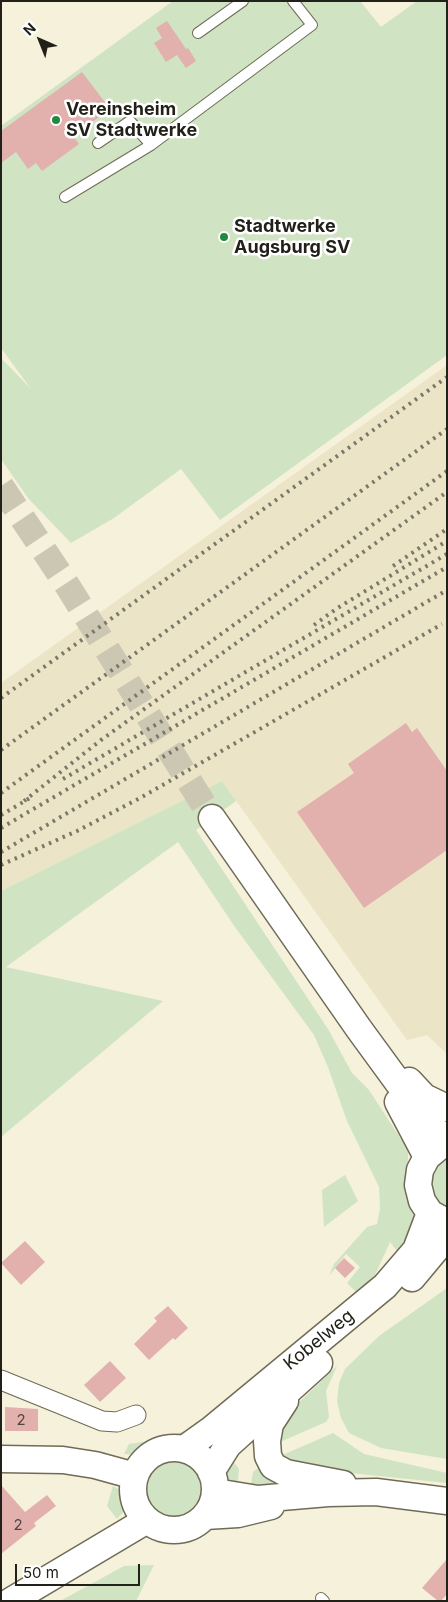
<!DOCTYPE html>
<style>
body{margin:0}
#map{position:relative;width:448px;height:1602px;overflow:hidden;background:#f6f1da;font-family:Inter,sans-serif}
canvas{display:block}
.frame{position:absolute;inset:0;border:2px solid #222119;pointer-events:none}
.north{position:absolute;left:15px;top:15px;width:50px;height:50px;-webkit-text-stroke:4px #fff;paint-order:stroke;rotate:316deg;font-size:14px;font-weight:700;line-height:20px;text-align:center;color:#222119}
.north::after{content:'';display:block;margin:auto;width:18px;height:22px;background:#222119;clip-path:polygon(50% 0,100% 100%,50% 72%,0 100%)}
.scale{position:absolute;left:15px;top:1564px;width:125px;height:22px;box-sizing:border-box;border:2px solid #222119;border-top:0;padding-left:6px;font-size:15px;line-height:18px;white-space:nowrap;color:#222119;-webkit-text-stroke:4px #fff;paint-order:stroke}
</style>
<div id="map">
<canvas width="448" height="1602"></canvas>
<div class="frame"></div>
<div class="north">N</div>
<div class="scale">50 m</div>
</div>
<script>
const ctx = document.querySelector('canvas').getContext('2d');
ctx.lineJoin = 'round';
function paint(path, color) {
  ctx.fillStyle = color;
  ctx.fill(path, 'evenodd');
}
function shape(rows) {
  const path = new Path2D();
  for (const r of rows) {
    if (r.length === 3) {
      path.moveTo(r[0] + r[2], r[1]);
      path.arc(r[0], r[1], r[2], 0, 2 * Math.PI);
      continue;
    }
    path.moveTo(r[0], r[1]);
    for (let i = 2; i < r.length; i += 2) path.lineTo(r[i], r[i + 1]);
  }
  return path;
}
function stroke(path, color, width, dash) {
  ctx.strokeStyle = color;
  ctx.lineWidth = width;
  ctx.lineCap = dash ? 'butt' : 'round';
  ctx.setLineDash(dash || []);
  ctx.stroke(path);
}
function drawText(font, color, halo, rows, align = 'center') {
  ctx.font = font + ' Inter,sans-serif';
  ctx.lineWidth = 5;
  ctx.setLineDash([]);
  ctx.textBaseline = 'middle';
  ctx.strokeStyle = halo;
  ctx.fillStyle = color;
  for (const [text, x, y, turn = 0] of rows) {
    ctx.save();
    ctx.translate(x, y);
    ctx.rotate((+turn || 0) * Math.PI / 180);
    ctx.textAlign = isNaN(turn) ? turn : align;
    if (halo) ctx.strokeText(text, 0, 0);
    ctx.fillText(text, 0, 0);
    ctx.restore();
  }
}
paint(shape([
 [447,365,447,1054,427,1035,407,1040,222,781,1,891,1,683]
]), '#ebe4c6');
paint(shape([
 [173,1,360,1,381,27,417,1,447,1,447,355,220,520,181,469,114,518,71,543,28,498,1,459,1,358,31,389,1,348,1,126],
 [222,781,236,801,196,830,328,1029,352,1073,369,1090,408,1150,408,1180,414,1214,411,1241,400,1255,390,1242,375,1275,357,1293,347,1283,360,1267,346,1254,329,1276,334,1264,367,1227,377,1224,380,1209,379,1187,347,1121,328,1067,314,1035,235,927,178,842,6,967,163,1001,1,1137,1,891],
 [447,1153,447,1211,432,1199,427,1175],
 [345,1175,358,1201,324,1227,322,1190],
 [447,1288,447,1459,381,1448,349,1433,341,1418,337,1401,339,1383,345,1369,379,1336],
 [337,1366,326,1391,329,1417,326,1422,273,1445,288,1413],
 [196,1427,182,1439,157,1442,131,1454,124,1454,129,1444,162,1439],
 [333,1433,364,1454,447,1473,447,1483,311,1469,278,1457],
 [228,1455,239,1469,237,1488,228,1482,223,1472],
 [174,1489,32],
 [262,1465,303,1483,250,1491,253,1472],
 [113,1486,121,1491,125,1498,124,1511,117,1519,107,1506],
 [154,1565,136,1601,60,1601,124,1566]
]), '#d0e3c2');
paint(shape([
 [167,21,186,49,183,51,188,48,196,61,186,68,177,55,166,62,154,43,162,38,156,28],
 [82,72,110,109,73,136,79,144,42,171,36,163,28,169,16,152,1,163,1,131],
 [406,723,412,732,417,728,447,771,447,850,364,908,297,812,354,773,348,764],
 [25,1241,45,1262,21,1285,1,1263],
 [344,1258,355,1268,345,1278,335,1268],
 [168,1306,188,1328,175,1340,173,1338,149,1360,134,1344,157,1321,154,1318],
 [110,1361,126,1378,100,1402,84,1385],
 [5,1407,38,1409,38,1431,5,1431],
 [1,1485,25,1512,47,1495,56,1506,34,1523,36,1526,1,1554],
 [447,1559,447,1594,441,1601,438,1601,422,1588]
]), '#e2b1ae');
stroke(shape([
 [1,486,67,585,212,818]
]), '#ccc7b3', 26, [26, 13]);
const lane = shape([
 [198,33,243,1],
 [98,143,130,121,151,145],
 [65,197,151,145,312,25,293,1],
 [321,1598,324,1601]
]);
const street = shape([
 [1,1380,102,1421,117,1422,136,1415]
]);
const secondary = shape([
 [212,818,359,1029,424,1118,447,1142],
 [409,1081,424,1097,447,1108],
 [398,1102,427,1157],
 [439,1147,427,1157,420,1170,418,1185,422,1201,430,1213,444,1221],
 [412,1278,447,1236],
 [285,1401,270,1424,267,1441,268,1456,273,1466,286,1473,343,1484],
 [174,1489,41],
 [184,1449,212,1429,385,1286,416,1250,430,1213],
 [1,1459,63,1460,95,1465,135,1476],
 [211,1472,228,1445,319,1363],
 [215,1492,258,1499,328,1493,376,1492,447,1501],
 [205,1516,238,1514,271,1506],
 [11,1601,147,1520]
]);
stroke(lane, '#6f6b57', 12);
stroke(street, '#6f6b57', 21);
stroke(secondary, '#6f6b57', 29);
stroke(lane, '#fff', 10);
stroke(street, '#fff', 19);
stroke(secondary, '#fff', 26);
stroke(shape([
 [393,566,447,529],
 [314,625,336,609,447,541],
 [1,698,447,377],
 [1,750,447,429],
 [63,779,447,554],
 [1,793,447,471],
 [24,801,101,740,447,492],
 [1,815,30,798],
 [1,828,447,567],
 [1,852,447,590],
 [1,865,77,831,142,797,442,624]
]), '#7b786a', 4, [2.5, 5]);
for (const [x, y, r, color] of [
 [56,120,5,"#218a40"],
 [224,237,5,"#218a40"]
]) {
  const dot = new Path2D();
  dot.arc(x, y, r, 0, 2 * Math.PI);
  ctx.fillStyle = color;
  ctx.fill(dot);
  stroke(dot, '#fff', 2);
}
drawText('15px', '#52453e', null, [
 ["2",21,1420],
 ["2",18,1525]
]);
drawText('bold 18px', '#222119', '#fff', [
 ["Vereinsheim",66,110],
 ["SV Stadtwerke",66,131],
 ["Stadtwerke",234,227],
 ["Augsburg SV",234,248]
], 'left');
drawText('18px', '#222119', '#fff', [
 ["Kobelweg",319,1340,-39]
]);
</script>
